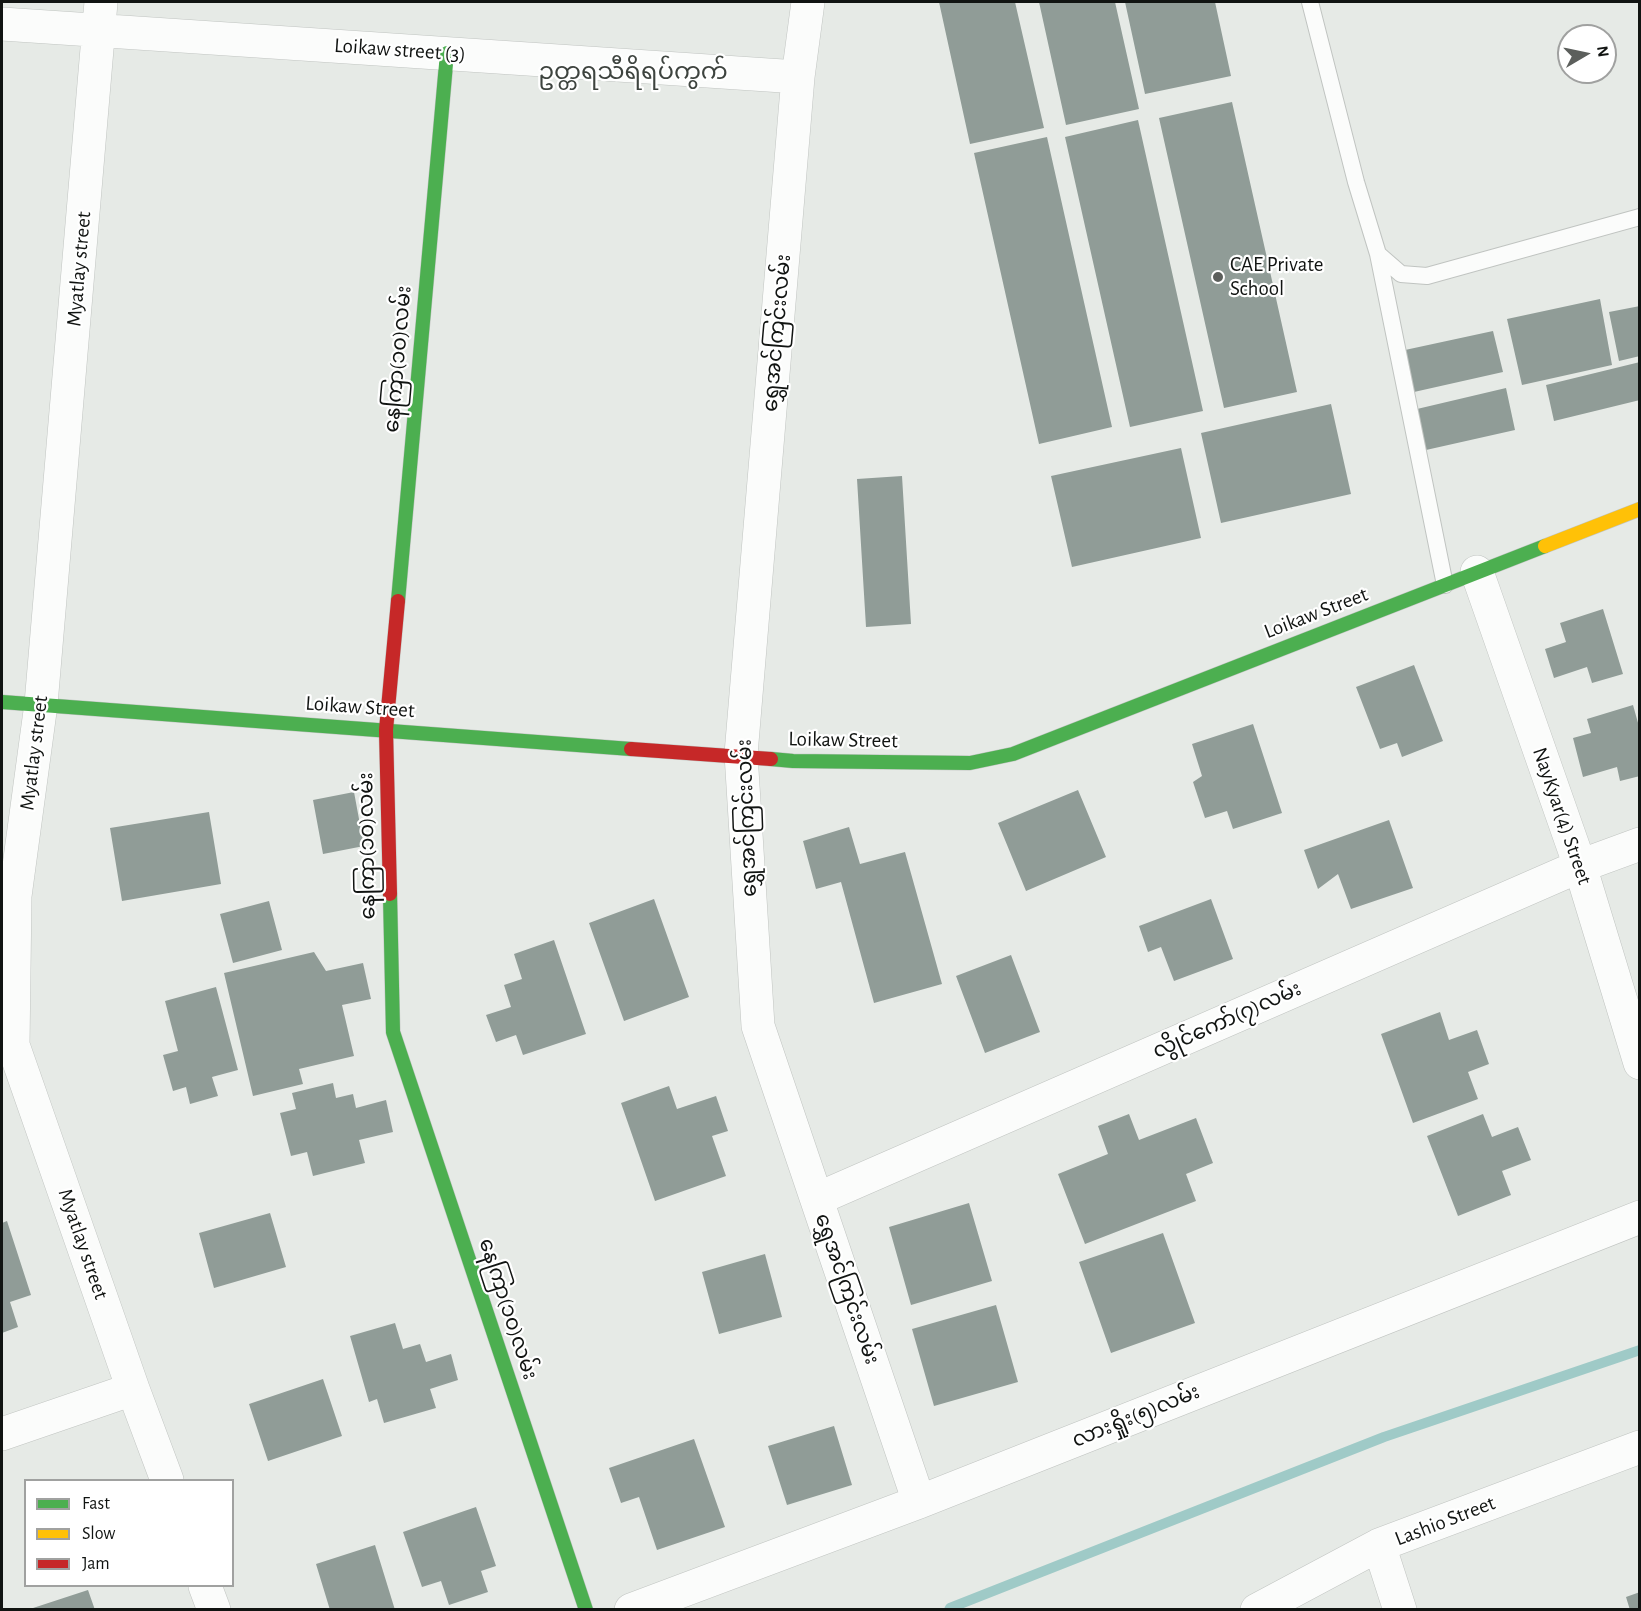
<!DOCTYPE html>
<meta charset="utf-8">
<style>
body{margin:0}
#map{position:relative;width:1641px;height:1611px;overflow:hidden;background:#e6eae6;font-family:"Alegreya Sans",sans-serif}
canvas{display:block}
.frame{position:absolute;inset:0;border:3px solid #111412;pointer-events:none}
.legend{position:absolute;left:24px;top:1479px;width:210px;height:108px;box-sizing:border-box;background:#fff;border:2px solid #a0a1a0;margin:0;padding:8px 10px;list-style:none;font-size:18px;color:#111412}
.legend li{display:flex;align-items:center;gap:12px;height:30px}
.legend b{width:30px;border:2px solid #a0a1a0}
.north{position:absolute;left:1557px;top:24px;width:60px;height:60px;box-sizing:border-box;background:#fff;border:2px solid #a0a1a0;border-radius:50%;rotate:81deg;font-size:16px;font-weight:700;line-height:24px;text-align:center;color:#111412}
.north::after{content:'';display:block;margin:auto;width:21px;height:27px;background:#5c5f5c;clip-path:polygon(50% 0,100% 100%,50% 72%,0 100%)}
</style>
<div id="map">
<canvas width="1641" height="1611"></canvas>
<div class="frame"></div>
<ul class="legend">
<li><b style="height:8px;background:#4caf50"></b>Fast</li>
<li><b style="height:8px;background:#ffc107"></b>Slow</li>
<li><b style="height:8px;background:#c62828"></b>Jam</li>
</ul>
<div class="north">N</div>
</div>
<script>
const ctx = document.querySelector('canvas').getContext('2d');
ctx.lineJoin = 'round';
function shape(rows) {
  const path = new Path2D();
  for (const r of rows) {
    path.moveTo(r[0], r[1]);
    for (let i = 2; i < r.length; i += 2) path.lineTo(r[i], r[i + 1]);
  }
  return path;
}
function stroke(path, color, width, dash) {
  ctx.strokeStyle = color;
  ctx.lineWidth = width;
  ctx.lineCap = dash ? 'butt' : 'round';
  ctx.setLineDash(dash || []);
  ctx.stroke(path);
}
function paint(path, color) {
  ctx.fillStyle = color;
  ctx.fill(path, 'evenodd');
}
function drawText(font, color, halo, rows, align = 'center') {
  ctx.font = font + ' "Alegreya Sans","Noto Sans Myanmar",sans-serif';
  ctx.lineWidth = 4.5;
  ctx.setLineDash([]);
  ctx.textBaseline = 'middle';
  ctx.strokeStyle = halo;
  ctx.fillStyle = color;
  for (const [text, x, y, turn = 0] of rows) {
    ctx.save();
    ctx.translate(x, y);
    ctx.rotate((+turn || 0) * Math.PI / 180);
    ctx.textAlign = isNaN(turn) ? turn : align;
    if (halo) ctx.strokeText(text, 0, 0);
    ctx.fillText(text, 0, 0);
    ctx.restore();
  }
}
stroke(shape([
 [949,1610,950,1608,1384,1437,1640,1350]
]), '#9fcac7', 10);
paint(shape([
 [939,2,1015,2,1044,128,970,144],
 [1039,2,1115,2,1139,109,1066,125],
 [1125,2,1215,2,1231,76,1145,94],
 [1232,102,1297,392,1224,408,1159,118],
 [1138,120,1203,411,1130,427,1065,137],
 [1047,137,1112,427,1039,444,974,153],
 [1600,299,1612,365,1522,385,1507,319],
 [1640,306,1640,356,1619,361,1609,312],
 [1493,331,1503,372,1414,392,1405,350],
 [1640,362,1640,400,1554,421,1546,385],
 [1506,388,1515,430,1426,450,1417,409],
 [1331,404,1351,494,1221,523,1201,433],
 [1181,448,1201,538,1072,567,1051,476],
 [902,476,911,624,866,627,857,479],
 [1603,609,1623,674,1592,683,1587,667,1554,678,1545,649,1566,642,1560,623],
 [1414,665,1443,741,1402,757,1397,743,1380,749,1356,687],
 [1633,705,1640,730,1640,776,1620,781,1617,767,1583,777,1573,738,1591,733,1587,719],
 [1253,724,1282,813,1233,829,1227,811,1205,818,1193,782,1202,776,1192,744],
 [1078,790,1106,857,1026,891,998,823],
 [354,792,364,846,323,854,313,800],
 [209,812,221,884,122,901,110,828],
 [1389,820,1413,888,1351,909,1338,874,1318,889,1304,850],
 [849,827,860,864,905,852,942,984,874,1003,841,882,816,889,803,841],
 [654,899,689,997,624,1021,589,923],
 [1211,899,1233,959,1174,981,1161,947,1148,952,1139,926],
 [269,901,282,950,233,963,220,914],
 [554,940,586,1034,523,1055,516,1035,496,1042,486,1015,511,1007,504,985,522,979,514,954],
 [314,952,326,971,363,963,371,999,342,1005,354,1056,299,1069,303,1084,253,1096,224,973],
 [1011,955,1040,1032,985,1053,956,976],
 [216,987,238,1070,212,1077,218,1096,190,1104,186,1087,173,1091,163,1055,178,1051,165,1001],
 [1440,1012,1449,1040,1477,1030,1489,1064,1468,1072,1478,1099,1413,1123,1381,1034],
 [333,1083,336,1098,353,1094,356,1108,386,1100,393,1132,359,1140,365,1163,313,1176,307,1152,291,1156,280,1113,296,1109,292,1093],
 [669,1086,677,1109,716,1096,728,1131,712,1136,726,1176,655,1201,621,1103],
 [1129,1114,1139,1140,1196,1118,1213,1163,1186,1174,1196,1201,1085,1244,1058,1174,1108,1154,1098,1126],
 [1483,1114,1492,1137,1518,1127,1531,1160,1502,1171,1511,1195,1458,1216,1427,1136],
 [969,1203,992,1281,911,1305,889,1227],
 [270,1213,286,1267,214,1288,199,1233],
 [7,1221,31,1295,10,1302,18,1327,2,1333,2,1223],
 [1163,1233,1195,1323,1111,1353,1079,1262],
 [765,1254,782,1317,719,1334,702,1272],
 [996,1305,1018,1382,934,1406,912,1329],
 [395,1323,403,1349,420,1344,426,1362,451,1354,458,1380,430,1389,436,1408,384,1423,377,1399,369,1402,350,1336],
 [323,1379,342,1436,268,1461,249,1404],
 [834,1426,852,1485,787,1505,768,1446],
 [694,1439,725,1527,657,1550,639,1497,621,1503,609,1468],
 [476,1507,496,1566,481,1571,488,1592,449,1605,441,1581,422,1587,403,1532],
 [375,1545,395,1610,330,1610,316,1564],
 [88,1590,95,1610,30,1610,30,1609],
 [1640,1592,1640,1610,1630,1610,1626,1597]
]), '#909c97');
const lane = shape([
 [1310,2,1356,182,1378,254,1401,274,1427,276,1640,217],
 [1378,254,1445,585]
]);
const street = shape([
 [101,2,41,704,15,896,13,1045,133,1389,167,1480],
 [808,2,798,77,741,754,758,1026,919,1502],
 [2,24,798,77],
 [1477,572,1580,866,1640,1063],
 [817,1199,1580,866,1640,844],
 [2,1434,133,1389],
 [1379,1545,1400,1610],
 [205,1586,214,1610],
 [631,1610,919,1502,1640,1217],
 [1257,1610,1379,1545,1640,1447]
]);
const fast = shape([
 [398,601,447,53],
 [2,702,631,749],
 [771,759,793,761,970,763,1013,754,1545,546],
 [390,894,393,1032,586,1610]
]);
const slow = shape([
 [1545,546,1640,509]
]);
const jam = shape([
 [631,749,771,759],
 [390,894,386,730,398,601]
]);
stroke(lane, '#c0c4c1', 18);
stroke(street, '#c0c4c1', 34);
stroke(fast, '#c0c4c1', 15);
stroke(slow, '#c0c4c1', 15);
stroke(jam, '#c0c4c1', 15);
stroke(lane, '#fbfcfb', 16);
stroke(street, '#fbfcfb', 33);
stroke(fast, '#4caf50', 14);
stroke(slow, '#ffc107', 14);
stroke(jam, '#c62828', 14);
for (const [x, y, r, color] of [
 [1218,277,6,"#5c5f5c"]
]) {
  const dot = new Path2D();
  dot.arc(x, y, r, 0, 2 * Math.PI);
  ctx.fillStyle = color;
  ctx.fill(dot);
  stroke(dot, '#fff', 2);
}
drawText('21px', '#111412', '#fff', [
 ["Loikaw street (3)",400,50,4],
 ["Myatlay street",79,269,-85],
 ["ရွှေအင်ကြင်းလမ်း",777,333,-85],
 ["နေကြာ(၁၀)လမ်း",398,359,-85],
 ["Loikaw Street",1316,613,-21],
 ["Loikaw Street",360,707,4],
 ["Loikaw Street",843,740,1],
 ["Myatlay street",34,753,-83],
 ["NayKyar(4) Street",1562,816,71],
 ["ရွှေအင်ကြင်းလမ်း",747,818,-92],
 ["နေကြာ(၁၀)လမ်း",367,846,-91],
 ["လွိုင်ကော်(၇)လမ်း",1227,1020,-24],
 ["Myatlay street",83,1244,71],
 ["ရွှေအင်ကြင်းလမ်း",847,1289,71],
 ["နေကြာ(၁၀)လမ်း",508,1309,72],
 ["လားရှိုး(၅)လမ်း",1136,1416,-22],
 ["Lashio Street",1445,1521,-21]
]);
drawText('21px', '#111412', '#fff', [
 ["CAE Private",1230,265],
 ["School",1230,289]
], 'left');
drawText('24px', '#3e443f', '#fff', [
 ["ဥတ္တရသီရိရပ်ကွက်",633,72]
]);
</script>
